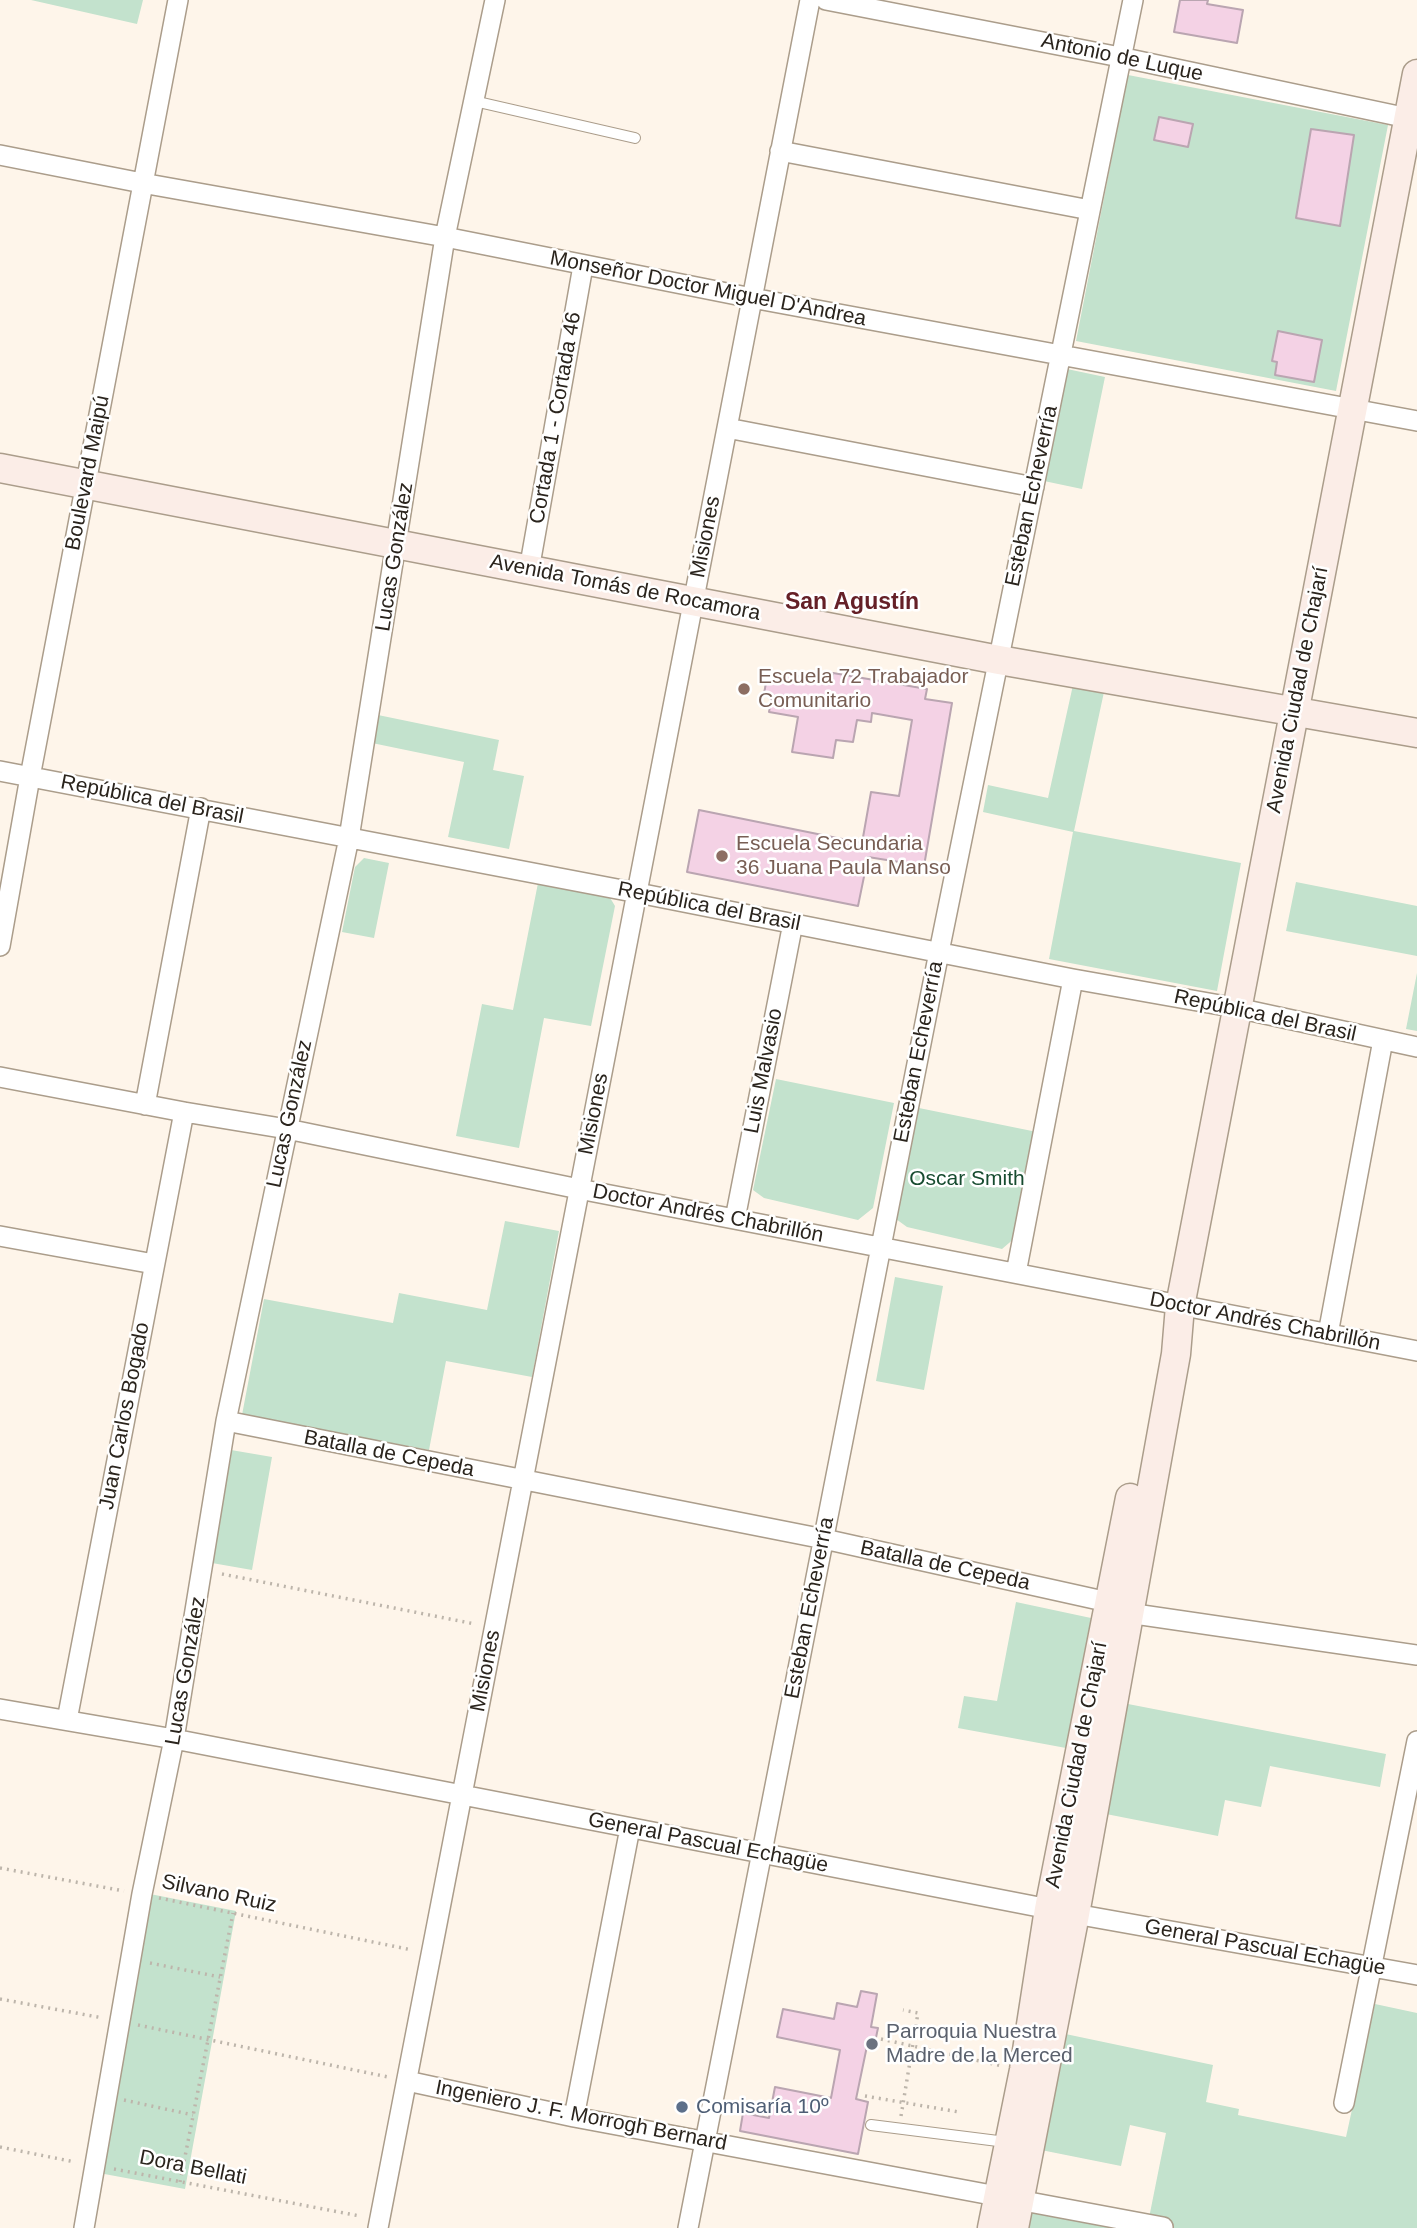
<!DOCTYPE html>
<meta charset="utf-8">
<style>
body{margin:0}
canvas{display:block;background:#fef5ea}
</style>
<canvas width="1417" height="2228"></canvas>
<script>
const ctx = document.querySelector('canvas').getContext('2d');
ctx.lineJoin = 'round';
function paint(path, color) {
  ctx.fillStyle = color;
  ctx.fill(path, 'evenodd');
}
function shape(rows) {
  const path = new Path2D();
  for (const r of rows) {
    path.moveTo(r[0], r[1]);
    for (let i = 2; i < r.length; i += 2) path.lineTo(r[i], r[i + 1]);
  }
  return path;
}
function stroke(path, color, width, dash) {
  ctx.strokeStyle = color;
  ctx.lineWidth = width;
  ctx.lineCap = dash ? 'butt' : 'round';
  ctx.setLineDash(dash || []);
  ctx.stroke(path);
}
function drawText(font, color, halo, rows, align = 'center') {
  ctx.font = font + ' Arial,sans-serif';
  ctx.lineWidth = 5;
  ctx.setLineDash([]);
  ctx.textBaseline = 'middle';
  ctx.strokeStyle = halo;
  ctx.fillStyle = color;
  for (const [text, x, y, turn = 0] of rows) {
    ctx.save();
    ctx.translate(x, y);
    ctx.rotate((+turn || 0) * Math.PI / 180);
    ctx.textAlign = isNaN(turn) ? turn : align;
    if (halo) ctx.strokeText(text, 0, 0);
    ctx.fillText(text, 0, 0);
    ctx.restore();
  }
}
paint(shape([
 [31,0,143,0,137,24],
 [1128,75,1388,125,1336,391,1076,341],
 [1067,369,1105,377,1082,489,1044,481],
 [1073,685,1104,692,1074,831,1241,863,1217,991,1049,959,1073,832,983,812,988,785,1048,798],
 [378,715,499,740,493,770,524,776,509,849,448,837,464,762,372,743],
 [364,858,389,863,374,938,342,932,355,867],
 [1296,882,1417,906,1417,956,1286,931],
 [538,883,609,896,615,906,591,1026,544,1018,519,1148,456,1136,482,1004,513,1010],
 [1417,973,1417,1031,1406,1029],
 [776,1079,894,1103,873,1208,858,1220,764,1198,753,1190],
 [919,1108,1037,1132,1016,1237,1002,1249,907,1227,896,1219],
 [505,1221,559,1231,532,1377,446,1361,429,1450,242,1415,264,1299,393,1323,399,1293,487,1310],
 [895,1277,943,1286,924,1390,876,1381],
 [231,1450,272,1457,252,1570,212,1563],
 [1016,1602,1091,1618,1066,1748,958,1728,964,1696,997,1701],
 [1128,1704,1386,1754,1380,1787,1270,1766,1261,1807,1225,1800,1218,1836,1106,1814],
 [150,1894,236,1911,185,2189,99,2173],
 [1375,2004,1417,2013,1417,2228,1147,2228,1166,2133,1130,2125,1121,2166,1031,2148,1056,2032,1213,2065,1206,2102,1239,2109,1238,2115,1346,2137],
 [1024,2203,1144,2228,1019,2228]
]), '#c3e2cd');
const building = shape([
 [1180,0,1208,0,1207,4,1243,10,1237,43,1174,32,1180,0],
 [1159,117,1193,124,1188,147,1154,140,1159,117],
 [1311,129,1354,135,1340,226,1296,218,1311,129],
 [1278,331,1322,340,1314,382,1275,375,1277,362,1272,361,1278,331],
 [768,671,832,682,833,673,927,689,925,699,952,703,924,866,868,857,858,906,687,872,699,810,862,843,871,792,899,796,912,720,872,713,871,722,857,720,853,742,836,740,833,758,792,752,798,717,769,712,772,695,764,694,768,671],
 [861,1991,877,1994,871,2027,878,2028,874,2047,867,2046,856,2099,868,2102,858,2154,740,2131,743,2113,769,2118,775,2087,831,2098,840,2050,777,2037,783,2009,834,2019,837,2003,857,2007,861,1991]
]);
paint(building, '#f4d2e5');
stroke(building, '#baa5b1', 2);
const lane = shape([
 [474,101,635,138],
 [871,2125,1006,2142]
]);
const street = shape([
 [826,0,1120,57,1417,120],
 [780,151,1090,210],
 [0,155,142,183,445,237,752,298,1417,421],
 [727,428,1034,487],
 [529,570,583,266],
 [0,771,638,893,1073,979,1237,1008,1417,1047],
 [0,946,30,777,178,0],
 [0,1077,184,1112,287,1129,579,1189,1417,1351],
 [145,1105,201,808],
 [735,1219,793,923],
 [0,1236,154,1264],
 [1016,1273,1073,979],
 [1328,1334,1383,1040],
 [226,1421,824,1539,1108,1602,1128,1613,1417,1655],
 [0,1709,174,1739,1075,1914,1417,1975],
 [67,1720,184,1112],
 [407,2081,574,2117,1163,2227],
 [1344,2103,1417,1741],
 [574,2117,630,1828],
 [84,2228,142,1894,174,1739,226,1421,349,838,445,237,495,0],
 [378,2228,810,0],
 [688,2228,939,952,1133,0]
]);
const secondary = shape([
 [0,468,999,660,1417,733],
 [992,2228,1024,2070,1049,1909,1130,1498],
 [1014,2228,1075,1914,1176,1354,1180,1306,1417,74]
]);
stroke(lane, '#ab9d8b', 12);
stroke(street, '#ab9d8b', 22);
stroke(secondary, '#ab9d8b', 31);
stroke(shape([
 [222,1574,475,1624],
 [0,1868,124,1891],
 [159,1898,412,1950],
 [150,1963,220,1977],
 [0,1999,103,2018],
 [138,2025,388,2077],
 [881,2039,1002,2066],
 [865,2096,959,2112],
 [124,2100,193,2115],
 [901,2116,918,2013,903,2010],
 [0,2147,75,2162],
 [114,2169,360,2216],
 [180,2182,233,1913]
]), '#bdb5ab', 3.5, [2, 5]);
stroke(lane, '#fff', 10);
stroke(street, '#fff', 19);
stroke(secondary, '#fbede7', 28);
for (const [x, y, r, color] of [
 [744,689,7,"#8d6e63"],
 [722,856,7,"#8d6e63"],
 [872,2044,7,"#6b7280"],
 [682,2107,7,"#5c6f8a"]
]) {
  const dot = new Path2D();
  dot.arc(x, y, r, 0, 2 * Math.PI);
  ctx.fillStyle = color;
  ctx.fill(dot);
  stroke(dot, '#fff', 2.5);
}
drawText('21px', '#2a241d', '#fff', [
 ["Antonio de Luque",1122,58,12],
 ["Monseñor Doctor Miguel D'Andrea",708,289,11],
 ["Cortada 1 - Cortada 46",556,418,-80],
 ["Boulevard Maipú",88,473,-79],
 ["Esteban Echeverría",1032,496,-78],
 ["Misiones",706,537,-79],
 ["Lucas González",395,557,-81],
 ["Avenida Tomás de Rocamora",625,588,11],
 ["Avenida Ciudad de Chajarí",1298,690,-79],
 ["República del Brasil",152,800,11],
 ["República del Brasil",709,907,11],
 ["República del Brasil",1265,1016,12],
 ["Esteban Echeverría",919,1052,-79],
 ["Luis Malvasio",764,1071,-79],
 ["Lucas González",290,1114,-78],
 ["Misiones",594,1114,-79],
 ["Doctor Andrés Chabrillón",708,1214,11],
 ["Doctor Andrés Chabrillón",1265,1322,11],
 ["Juan Carlos Bogado",125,1416,-79],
 ["Batalla de Cepeda",389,1454,11],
 ["Batalla de Cepeda",945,1566,12],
 ["Esteban Echeverría",810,1608,-79],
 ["Lucas González",186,1671,-80],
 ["Misiones",486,1671,-79],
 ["Avenida Ciudad de Chajarí",1077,1765,-79],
 ["General Pascual Echagüe",708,1843,11],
 ["Silvano Ruiz",219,1894,12],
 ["General Pascual Echagüe",1265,1948,10],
 ["Ingeniero J. F. Morrogh Bernard",581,2116,11],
 ["Dora Bellati",193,2168,11]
]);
drawText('21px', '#785e54', '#fff', [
 ["Escuela 72 Trabajador",758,677],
 ["Comunitario",758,701],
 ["Escuela Secundaria",736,844],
 ["36 Juana Paula Manso",736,868]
], 'left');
drawText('21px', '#164b2f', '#fff', [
 ["Oscar Smith",967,1179]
]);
drawText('21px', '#5b616d', '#fff', [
 ["Parroquia Nuestra",886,2032],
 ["Madre de la Merced",886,2056]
], 'left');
drawText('21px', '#4e5e75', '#fff', [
 ["Comisaría 10º",696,2107]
], 'left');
drawText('bold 23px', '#652027', '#fff', [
 ["San Agustín",852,603]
]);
</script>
